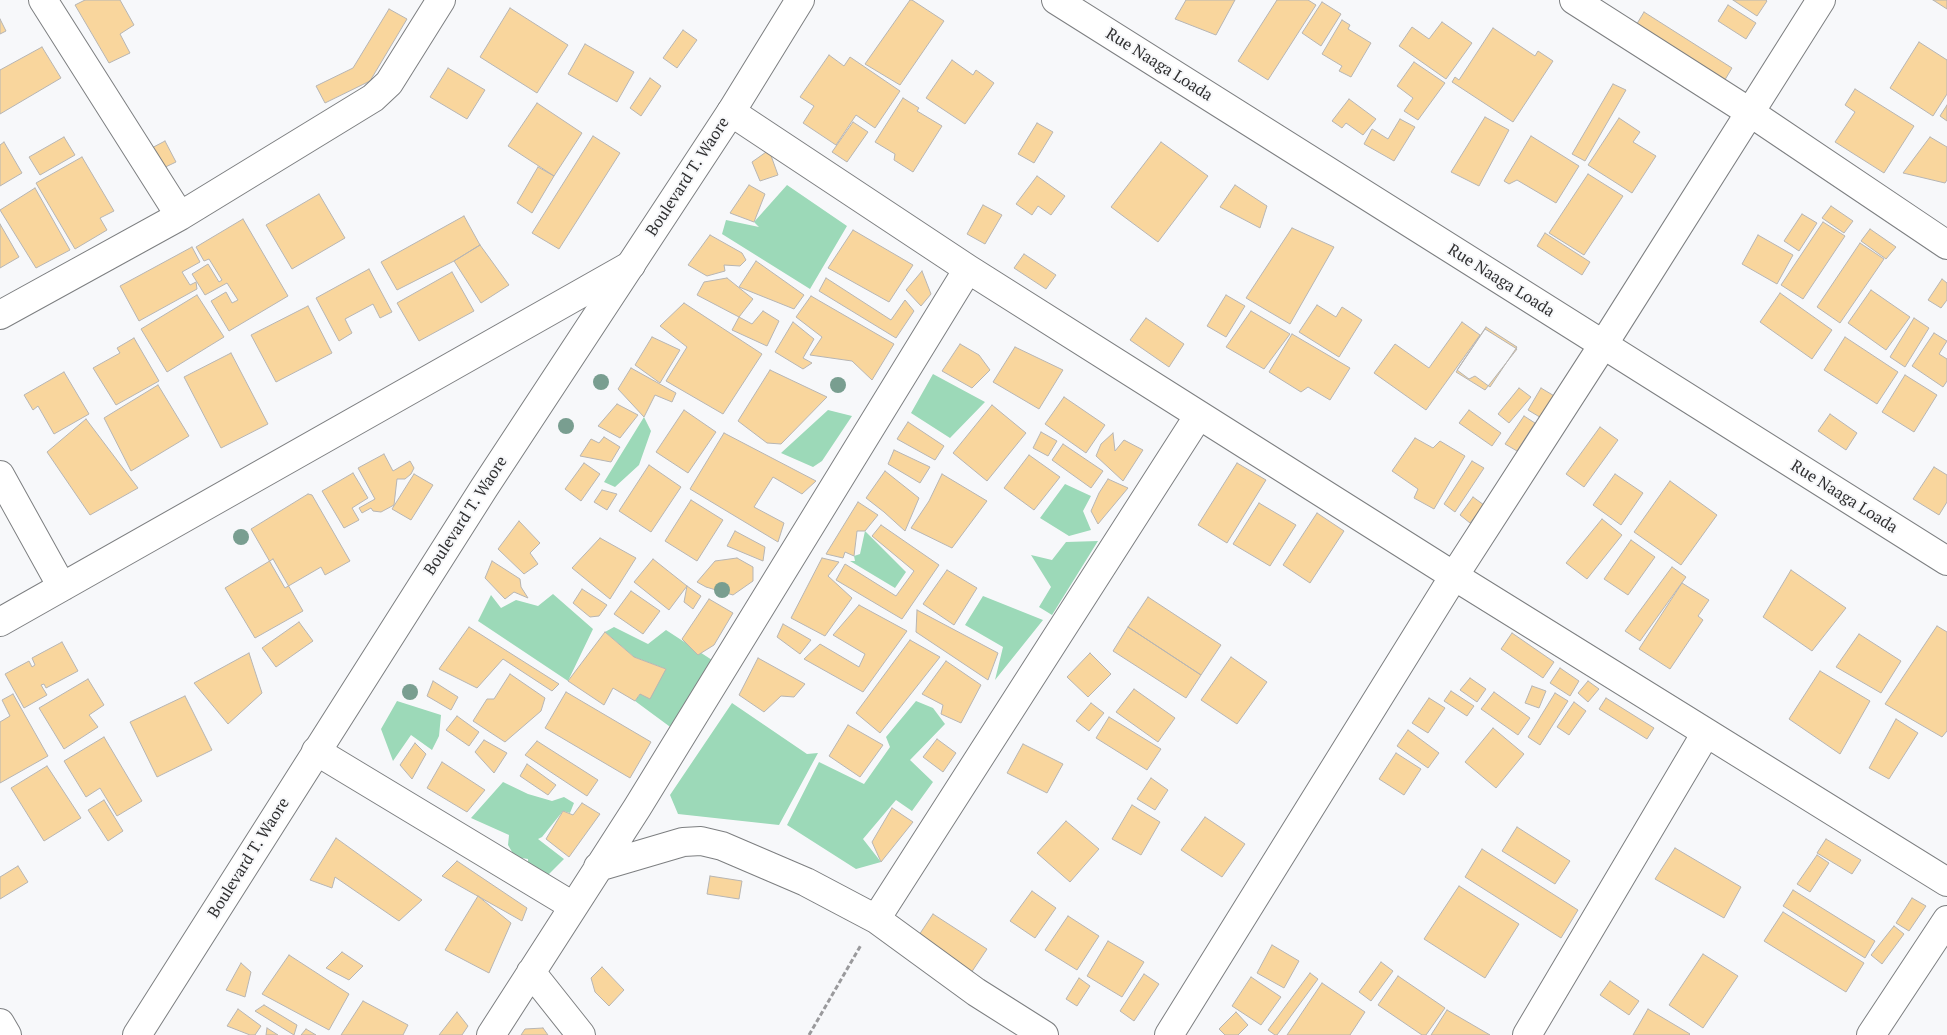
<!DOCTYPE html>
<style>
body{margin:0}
canvas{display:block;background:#f7f8fa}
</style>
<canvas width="1947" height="1035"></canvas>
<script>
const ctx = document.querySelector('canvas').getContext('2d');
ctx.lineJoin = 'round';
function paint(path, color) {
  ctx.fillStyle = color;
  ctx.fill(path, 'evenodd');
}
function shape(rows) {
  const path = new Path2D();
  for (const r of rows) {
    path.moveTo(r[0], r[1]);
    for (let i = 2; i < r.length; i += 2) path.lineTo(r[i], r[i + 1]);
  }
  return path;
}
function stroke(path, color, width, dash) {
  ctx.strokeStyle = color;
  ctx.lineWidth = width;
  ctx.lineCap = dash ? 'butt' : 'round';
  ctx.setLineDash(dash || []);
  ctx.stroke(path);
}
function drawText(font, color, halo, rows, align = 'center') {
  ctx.font = font + ' "PT Serif",serif';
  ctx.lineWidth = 4;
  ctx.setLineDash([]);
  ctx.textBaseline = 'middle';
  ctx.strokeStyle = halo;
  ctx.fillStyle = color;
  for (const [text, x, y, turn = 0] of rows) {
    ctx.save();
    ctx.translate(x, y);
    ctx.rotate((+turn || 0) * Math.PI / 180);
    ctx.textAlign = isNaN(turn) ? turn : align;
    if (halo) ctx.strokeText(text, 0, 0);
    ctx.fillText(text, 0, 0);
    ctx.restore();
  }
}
paint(shape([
 [787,185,847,226,810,289,722,234,726,220,759,227,754,222],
 [933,374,985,402,950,438,911,413],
 [828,410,852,416,822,461,813,467,781,453],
 [644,417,651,431,639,465,615,487,604,482],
 [1065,484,1091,496,1083,511,1091,530,1069,536,1040,518],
 [865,531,906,572,895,588,850,561,855,561,854,556,860,554],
 [1098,541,1052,615,1039,607,1051,587,1031,555,1052,560,1066,542],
 [553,594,593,629,568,681,478,621,491,595,501,608,516,600,538,606],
 [983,596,1043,620,995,680,1003,647,965,625],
 [614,627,648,644,666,630,712,660,673,729,635,701,640,694,666,669,634,657,605,632],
 [397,701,441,715,439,736,432,750,411,735,393,761,381,729],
 [916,701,933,708,945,724,910,760,933,782,912,811,896,800,863,839,881,862,856,869,787,825,819,762,864,784,890,747,886,737],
 [732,703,807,754,818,753,779,825,678,814,670,795],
 [503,782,528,794,552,801,564,797,574,803,570,813,563,811,542,837,538,839,564,859,547,876,528,869,528,859,515,857,508,845,509,835,471,818]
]), '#9cd9b8');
const building = shape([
 [85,0,120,0,134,25,120,34,130,53,109,63,75,5,85,0],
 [910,0,912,0,944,21,900,85,865,64,910,0],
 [1186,0,1235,0,1216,35,1175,19,1186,0],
 [1277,0,1308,0,1316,5,1268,80,1238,61,1277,0],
 [1733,0,1766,0,1767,1,1757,16,1733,0],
 [1933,0,1947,0,1947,9,1933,0],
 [1322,2,1341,14,1321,46,1302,33,1322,2],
 [1728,5,1756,23,1746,39,1718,21,1728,5],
 [510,8,568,45,537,93,480,57,510,8],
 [389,9,407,19,370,81,325,103,316,86,353,68,389,9],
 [1644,12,1732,68,1723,83,1635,27,1644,12],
 [0,19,6,31,0,34,0,19],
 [1342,20,1350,25,1348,29,1371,43,1351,77,1339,71,1342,66,1322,54,1342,20],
 [1442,22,1472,43,1446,79,1399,46,1412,27,1429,39,1442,22],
 [1493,28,1535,56,1538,51,1553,61,1513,122,1452,82,1455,77,1459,80,1493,28],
 [683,30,697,40,677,68,663,58,683,30],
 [1919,42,1947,60,1947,94,1933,116,1890,88,1919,42],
 [585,44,634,72,617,102,568,74,585,44],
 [42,47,61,78,0,114,0,70,42,47],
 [829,55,844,66,850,57,900,91,875,128,856,115,836,145,803,123,814,106,800,97,829,55],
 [952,60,973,75,976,70,994,83,965,124,926,98,952,60],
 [1414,62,1445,83,1418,120,1404,111,1413,98,1397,86,1414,62],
 [448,68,485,90,467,119,430,97,448,68],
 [650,78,661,86,641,116,630,108,650,78],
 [1613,84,1626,90,1585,161,1572,154,1613,84],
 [1855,89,1914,126,1884,173,1835,142,1855,112,1845,105,1855,89],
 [903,98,919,108,917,111,942,126,913,172,894,160,895,154,875,142,903,98],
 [1349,99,1376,119,1363,135,1346,123,1342,128,1332,121,1349,99],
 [537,103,582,133,554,176,508,146,537,103],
 [1947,105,1947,121,1940,116,1947,105],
 [1485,117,1509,130,1479,186,1451,172,1485,117],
 [1619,118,1640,132,1633,142,1656,156,1632,193,1588,165,1619,118],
 [1400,119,1415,127,1394,161,1364,144,1372,129,1388,139,1400,119],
 [853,122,868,132,847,162,832,152,853,122],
 [1037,123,1053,132,1034,163,1018,154,1037,123],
 [593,136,620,153,559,249,532,233,593,136],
 [1531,136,1579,166,1556,203,1517,180,1509,184,1504,181,1531,136],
 [64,137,75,155,40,175,29,157,64,137],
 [1930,137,1947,147,1947,180,1945,183,1903,173,1930,137],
 [165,141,176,162,157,171,146,151,165,141],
 [4,142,22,173,0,186,0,145,4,142],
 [1161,142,1208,176,1158,242,1111,207,1161,142],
 [769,150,778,175,760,181,752,162,769,150],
 [82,157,114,211,100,218,107,230,75,249,36,183,82,157],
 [538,167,554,176,532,213,517,203,538,167],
 [1588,174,1623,196,1584,255,1549,233,1588,174],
 [1037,176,1065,196,1051,215,1038,206,1032,215,1016,204,1037,176],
 [749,185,765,194,754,222,730,213,749,185],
 [1235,185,1267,206,1260,228,1220,207,1235,185],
 [35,188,70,250,36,268,0,210,35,188],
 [319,194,345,238,292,269,266,225,319,194],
 [983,205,1002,215,985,244,967,234,983,205],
 [1831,206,1853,221,1844,233,1822,218,1831,206],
 [1802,214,1817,223,1799,251,1784,241,1802,214],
 [464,216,480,245,454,261,397,290,381,262,464,216],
 [243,219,288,296,229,331,211,301,226,292,232,303,238,300,227,283,205,295,192,274,208,264,219,282,222,280,209,259,204,261,196,247,243,219],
 [1823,222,1845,236,1803,299,1781,285,1823,222],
 [0,224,19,257,0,268,0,224],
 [1292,228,1334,247,1290,324,1246,298,1292,228],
 [1870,229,1896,247,1886,259,1861,241,1870,229],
 [853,230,913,265,889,302,828,268,853,230],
 [1545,233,1590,262,1582,275,1537,246,1545,233],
 [710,235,742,253,746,260,740,266,724,265,725,271,707,276,688,265,710,235],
 [1758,235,1793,255,1777,284,1742,264,1758,235],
 [1860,243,1884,259,1840,323,1817,307,1860,243],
 [480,245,509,285,481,303,454,261,480,245],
 [192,247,200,262,182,272,190,285,196,282,197,289,139,321,120,286,192,247],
 [1024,254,1056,275,1046,289,1014,268,1024,254],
 [756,261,804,295,794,309,739,287,756,261],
 [369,269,392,312,380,318,373,304,345,319,352,333,339,341,316,298,369,269],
 [922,271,931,294,921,306,906,290,922,271],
 [452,272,474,311,419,341,397,303,452,272],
 [727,278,753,299,739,317,697,295,704,282,727,278],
 [826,278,891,320,905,300,914,311,896,338,819,291,826,278],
 [1942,279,1947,283,1947,300,1941,308,1928,300,1942,279],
 [1871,290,1910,317,1886,350,1848,323,1871,290],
 [1780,293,1832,330,1812,359,1760,322,1780,293],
 [197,295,224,337,167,372,141,329,197,295],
 [1226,295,1245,306,1226,337,1207,326,1226,295],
 [811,296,894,344,872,380,852,361,810,355,822,337,796,317,811,296],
 [684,303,762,354,723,414,666,381,687,347,660,326,684,303],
 [1317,305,1336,317,1342,307,1362,320,1339,357,1299,332,1317,305],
 [308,306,332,353,276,382,251,335,308,306],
 [763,311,779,321,767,346,732,330,739,317,752,324,763,311],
 [1251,311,1290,334,1264,369,1226,347,1251,311],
 [1146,318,1184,344,1169,367,1130,340,1146,318],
 [1914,318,1929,328,1905,367,1890,357,1914,318],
 [793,322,814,339,803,358,812,363,803,369,775,352,793,322],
 [1462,322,1480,335,1426,410,1374,373,1395,344,1429,368,1462,322],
 [1486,327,1517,347,1490,387,1475,376,1469,379,1457,370,1486,327],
 [1485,329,1517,349,1485,390,1456,372,1485,329],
 [1934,333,1947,341,1939,354,1947,359,1947,381,1943,387,1912,366,1934,333],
 [1292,334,1350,368,1330,400,1308,387,1301,392,1269,372,1292,334],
 [652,337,680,350,660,383,635,365,652,337],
 [1845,337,1898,372,1877,404,1824,370,1845,337],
 [134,338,159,381,116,405,93,368,120,353,117,348,134,338],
 [960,344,979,355,990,370,972,388,942,371,960,344],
 [1015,347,1063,370,1039,409,993,382,1015,347],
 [231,353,268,424,221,448,184,377,231,353],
 [631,368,676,393,672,402,655,395,644,417,618,389,631,368],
 [770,370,827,397,781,444,767,443,738,421,770,370],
 [64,372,89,414,54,434,38,406,33,410,24,395,64,372],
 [1905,375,1937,395,1914,432,1882,412,1905,375],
 [158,385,189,436,131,471,104,418,158,385],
 [1519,388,1531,397,1509,423,1498,414,1519,388],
 [1541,388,1556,397,1543,419,1528,410,1541,388],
 [1064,397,1105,425,1086,453,1045,424,1064,397],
 [617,404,638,415,620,438,598,426,617,404],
 [992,405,1026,433,987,481,953,453,992,405],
 [684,410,716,432,688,473,656,452,684,410],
 [1469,410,1501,433,1492,446,1459,423,1469,410],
 [1830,414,1857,433,1846,450,1818,431,1830,414],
 [1524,416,1535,423,1517,451,1505,444,1524,416],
 [86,419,138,488,90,515,47,452,86,419],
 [908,422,944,446,935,460,897,439,908,422],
 [1600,427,1618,440,1584,487,1566,474,1600,427],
 [1041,432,1057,441,1048,456,1033,448,1041,432],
 [724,433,816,481,802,494,773,477,754,507,784,523,778,542,690,489,724,433],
 [1113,433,1115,451,1124,440,1143,450,1123,481,1096,456,1101,444,1113,433],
 [604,437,620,447,611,462,580,456,591,439,599,443,604,437],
 [1415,438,1433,448,1440,441,1465,456,1434,509,1414,498,1418,489,1392,471,1415,438],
 [1063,444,1103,471,1091,488,1052,460,1063,444],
 [894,450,930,467,920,483,888,464,894,450],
 [384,454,393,471,410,461,414,468,411,474,405,479,397,479,394,505,381,512,373,511,371,508,362,513,359,508,375,499,358,468,384,454],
 [1029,455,1060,477,1034,510,1004,488,1029,455],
 [1472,461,1484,468,1455,512,1444,504,1472,461],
 [584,463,600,474,581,501,565,489,584,463],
 [1237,463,1266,480,1227,543,1198,525,1237,463],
 [649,465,681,487,651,532,619,511,649,465],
 [1934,467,1947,475,1947,502,1939,515,1913,499,1934,467],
 [885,471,919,498,905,531,884,512,866,498,885,471],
 [353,473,368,498,352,508,359,520,344,528,322,491,353,473],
 [414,474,433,485,411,520,392,509,414,474],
 [942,474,987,501,952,548,911,528,929,501,942,474],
 [1615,474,1643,493,1621,525,1593,505,1615,474],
 [1108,479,1128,488,1098,524,1091,511,1099,493,1108,479],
 [1670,481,1717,515,1681,565,1634,532,1670,481],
 [602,490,617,494,607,510,594,502,602,490],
 [308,494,312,495,350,561,325,575,321,567,285,588,251,529,308,494],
 [1473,497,1484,505,1470,523,1460,515,1473,497],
 [691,500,723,520,697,561,665,541,691,500],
 [858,502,878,515,865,531,857,531,854,556,845,552,843,558,826,554,858,502],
 [1259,503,1296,525,1270,566,1233,544,1259,503],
 [1317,513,1344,531,1310,583,1283,565,1317,513],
 [1602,519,1622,535,1587,579,1566,563,1602,519],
 [519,521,540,543,530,553,538,564,524,574,498,549,519,521],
 [881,525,939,565,902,619,836,580,845,564,896,596,914,571,872,536,881,525],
 [735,531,765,547,763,561,727,546,735,531],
 [600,538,636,558,610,599,572,568,600,538],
 [1631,540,1655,557,1628,595,1604,579,1631,540],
 [737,558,753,567,753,581,733,595,706,587,697,582,715,561,737,558],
 [822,558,839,562,828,576,852,598,825,636,791,618,822,558],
 [273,559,303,611,255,638,225,588,273,559],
 [653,559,687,586,669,610,634,582,653,559],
 [492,561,520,579,521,587,528,598,514,592,505,599,485,578,492,561],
 [1672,567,1686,577,1640,641,1625,631,1672,567],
 [947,570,977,588,954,625,923,604,947,570],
 [1791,570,1846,608,1812,651,1763,617,1791,570],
 [1682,583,1709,600,1698,616,1703,620,1670,669,1639,649,1682,583],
 [687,586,701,596,693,609,684,602,687,586],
 [582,589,607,605,599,616,590,617,573,603,582,589],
 [631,591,660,611,643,634,614,614,631,591],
 [1148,597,1221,645,1201,675,1128,627,1148,597],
 [709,599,733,613,714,645,698,655,682,639,709,599],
 [859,605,907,631,863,692,804,659,820,644,859,667,865,654,833,635,859,605],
 [917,610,998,653,988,680,916,632,917,610],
 [299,622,313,641,276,667,262,648,299,622],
 [783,624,811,640,800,654,777,637,783,624],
 [1937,626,1947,632,1947,731,1942,737,1885,704,1937,626],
 [469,627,559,684,552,691,503,659,477,688,439,669,469,627],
 [1128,627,1201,675,1186,698,1113,651,1128,627],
 [605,632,634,657,666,669,650,699,640,694,635,701,613,688,604,705,568,681,605,632],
 [1512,633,1554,662,1543,678,1501,649,1512,633],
 [1859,634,1901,661,1881,693,1836,667,1859,634],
 [910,640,940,657,880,733,856,713,910,640],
 [62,642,78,671,46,688,44,684,41,685,47,695,24,708,5,674,29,661,32,667,35,665,32,658,62,642],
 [249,653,262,693,228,724,194,683,249,653],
 [1090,653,1111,674,1088,697,1067,677,1090,653],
 [1231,657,1267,682,1237,724,1201,700,1231,657],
 [758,658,805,684,794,697,781,696,764,712,739,695,758,658],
 [946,661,981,685,961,723,941,714,943,705,922,694,946,661],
 [1560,668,1579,681,1570,696,1550,683,1560,668],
 [1820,671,1870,701,1840,754,1789,719,1820,671],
 [510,674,545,698,541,711,505,742,473,721,487,699,494,699,510,674],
 [1470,678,1486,689,1477,702,1460,690,1470,678],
 [88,679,104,705,89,715,98,727,64,749,39,708,88,679],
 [433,681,458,697,451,710,427,696,433,681],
 [1588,681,1599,689,1588,702,1578,693,1588,681],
 [1532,686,1546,691,1539,708,1525,703,1532,686],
 [1134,689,1175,718,1158,742,1116,712,1134,689],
 [1451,691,1474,706,1467,716,1444,701,1451,691],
 [566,692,651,742,630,778,545,728,566,692],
 [1494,692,1530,718,1518,735,1481,709,1494,692],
 [1555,693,1568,701,1540,745,1528,737,1555,693],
 [13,694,48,756,0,783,0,722,10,716,2,700,13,694],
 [185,696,212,750,157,777,130,722,185,696],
 [1429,698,1445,708,1428,733,1412,723,1429,698],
 [1606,698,1654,728,1647,739,1599,709,1606,698],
 [1574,702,1586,711,1569,735,1557,727,1574,702],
 [1091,703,1104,713,1089,731,1076,721,1091,703],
 [457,716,479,732,469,746,446,730,457,716],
 [1109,717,1161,749,1147,770,1096,738,1109,717],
 [1896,719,1918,733,1889,779,1869,768,1896,719],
 [848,725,883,745,860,777,829,756,848,725],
 [1493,728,1524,754,1496,788,1465,762,1493,728],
 [1408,730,1439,753,1428,768,1397,746,1408,730],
 [104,737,142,801,117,816,100,788,86,797,64,761,104,737],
 [937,739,956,753,943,772,923,757,937,739],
 [484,740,507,753,494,773,475,752,484,740],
 [537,741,598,780,587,796,525,755,537,741],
 [415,743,426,754,412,779,400,765,415,743],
 [1023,744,1063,764,1047,793,1007,773,1023,744],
 [1396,753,1421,769,1404,795,1379,779,1396,753],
 [442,762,485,790,467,812,427,788,442,762],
 [527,764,556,785,548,795,520,776,527,764],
 [47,766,81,818,44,841,11,788,47,766],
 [1151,778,1168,790,1155,810,1137,799,1151,778],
 [104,800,123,831,108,841,88,810,104,800],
 [582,803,600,814,569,857,546,839,563,811,573,815,582,803],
 [1132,805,1160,822,1141,855,1112,839,1132,805],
 [892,808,913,822,881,862,872,842,892,808],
 [1205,817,1245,844,1222,877,1181,850,1205,817],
 [1066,821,1099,849,1070,882,1037,853,1066,821],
 [1517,827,1570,861,1555,884,1502,851,1517,827],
 [336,838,422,900,399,921,335,877,332,888,310,880,336,838],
 [1826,839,1861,860,1852,874,1817,853,1826,839],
 [1675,848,1741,887,1724,918,1655,879,1675,848],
 [1482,849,1578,910,1561,938,1465,877,1482,849],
 [1817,855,1829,863,1810,892,1797,884,1817,855],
 [457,861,527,908,522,921,442,876,457,861],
 [18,866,28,882,0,899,0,877,18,866],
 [710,876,742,881,739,899,707,894,710,876],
 [1459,886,1519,924,1485,978,1424,939,1459,886],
 [1793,890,1875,941,1865,958,1783,906,1793,890],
 [1032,891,1056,908,1035,938,1010,921,1032,891],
 [478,896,511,923,489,973,445,950,478,896],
 [1912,898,1926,906,1909,931,1896,923,1912,898],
 [1783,912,1864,963,1846,992,1764,941,1783,912],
 [933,914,987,949,971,973,917,938,933,914],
 [1068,916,1099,936,1077,970,1045,950,1068,916],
 [1894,926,1904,934,1882,964,1871,955,1894,926],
 [1108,941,1144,962,1122,997,1087,976,1108,941],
 [1272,945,1299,961,1284,988,1257,973,1272,945],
 [342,952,363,966,349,980,326,968,342,952],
 [1703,954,1738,976,1703,1028,1669,1005,1703,954],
 [289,955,349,994,329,1030,262,994,289,955],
 [1381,962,1393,971,1371,1001,1359,992,1381,962],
 [241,963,251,972,245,997,226,990,241,963],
 [602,967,624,990,609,1006,595,992,591,978,602,967],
 [1310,973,1318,979,1277,1035,1275,1035,1268,1030,1310,973],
 [1144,974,1159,984,1134,1021,1120,1011,1144,974],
 [1398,976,1445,1008,1426,1035,1422,1035,1378,1005,1398,976],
 [1251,977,1281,997,1261,1025,1232,1006,1251,977],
 [1079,978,1090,986,1077,1006,1066,999,1079,978],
 [1610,981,1639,1001,1629,1015,1600,995,1610,981],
 [1322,983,1365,1012,1350,1035,1287,1035,1322,983],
 [363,1001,408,1025,403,1035,341,1035,363,1001],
 [264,1005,297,1025,294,1035,255,1011,264,1005],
 [238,1009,261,1026,255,1035,250,1035,227,1026,238,1009],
 [1648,1009,1690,1034,1689,1035,1633,1035,1648,1009],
 [1447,1010,1490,1035,1431,1035,1447,1010],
 [457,1012,468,1026,462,1035,439,1035,457,1012],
 [1236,1012,1248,1025,1238,1035,1225,1035,1219,1029,1236,1012],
 [267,1028,278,1035,266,1035,267,1028],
 [543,1028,548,1035,521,1035,525,1029,543,1028],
 [306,1029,316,1035,301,1035,306,1029]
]);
paint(building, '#f9d69d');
stroke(building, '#b7b5b3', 1);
const street = shape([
 [43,0,180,216],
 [1056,0,1947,561],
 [1574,0,1751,113,1947,245],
 [731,112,968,269,1199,415,1454,576,1947,882],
 [0,315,180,216,373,98,389,83,441,0],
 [0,475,62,587],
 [0,622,631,265],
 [316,751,573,906],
 [598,867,683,842,701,841,722,846,806,882,876,919,976,992,1044,1035],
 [876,919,1199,415],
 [531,972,581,1035],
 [0,1023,7,1035],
 [491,1035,637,808,968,269],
 [1169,1035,1454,576,1603,345,1821,0],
 [1527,1035,1706,733],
 [1871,1035,1947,920]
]);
const secondary = shape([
 [137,1035,484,488,731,112,800,0]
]);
stroke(street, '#7d7f81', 30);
stroke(secondary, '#7d7f81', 30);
stroke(shape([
 [809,1035,861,945]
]), '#9a9a9c', 3, [5, 2.5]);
stroke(street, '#fff', 28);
stroke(secondary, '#fff', 28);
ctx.fillStyle = '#799e90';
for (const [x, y] of [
 [601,382],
 [838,385],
 [566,426],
 [241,537],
 [722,590],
 [410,692]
]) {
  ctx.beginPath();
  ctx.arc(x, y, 8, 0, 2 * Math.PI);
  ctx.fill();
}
drawText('16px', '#2f2f30', '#f7f8fa', [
 ["Rue Naaga Loada",1159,65,32],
 ["Boulevard T. Waore",688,177,-57],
 ["Rue Naaga Loada",1501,281,32],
 ["Rue Naaga Loada",1844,497,32],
 ["Boulevard T. Waore",466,516,-57],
 ["Boulevard T. Waore",249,858,-58]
]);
</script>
